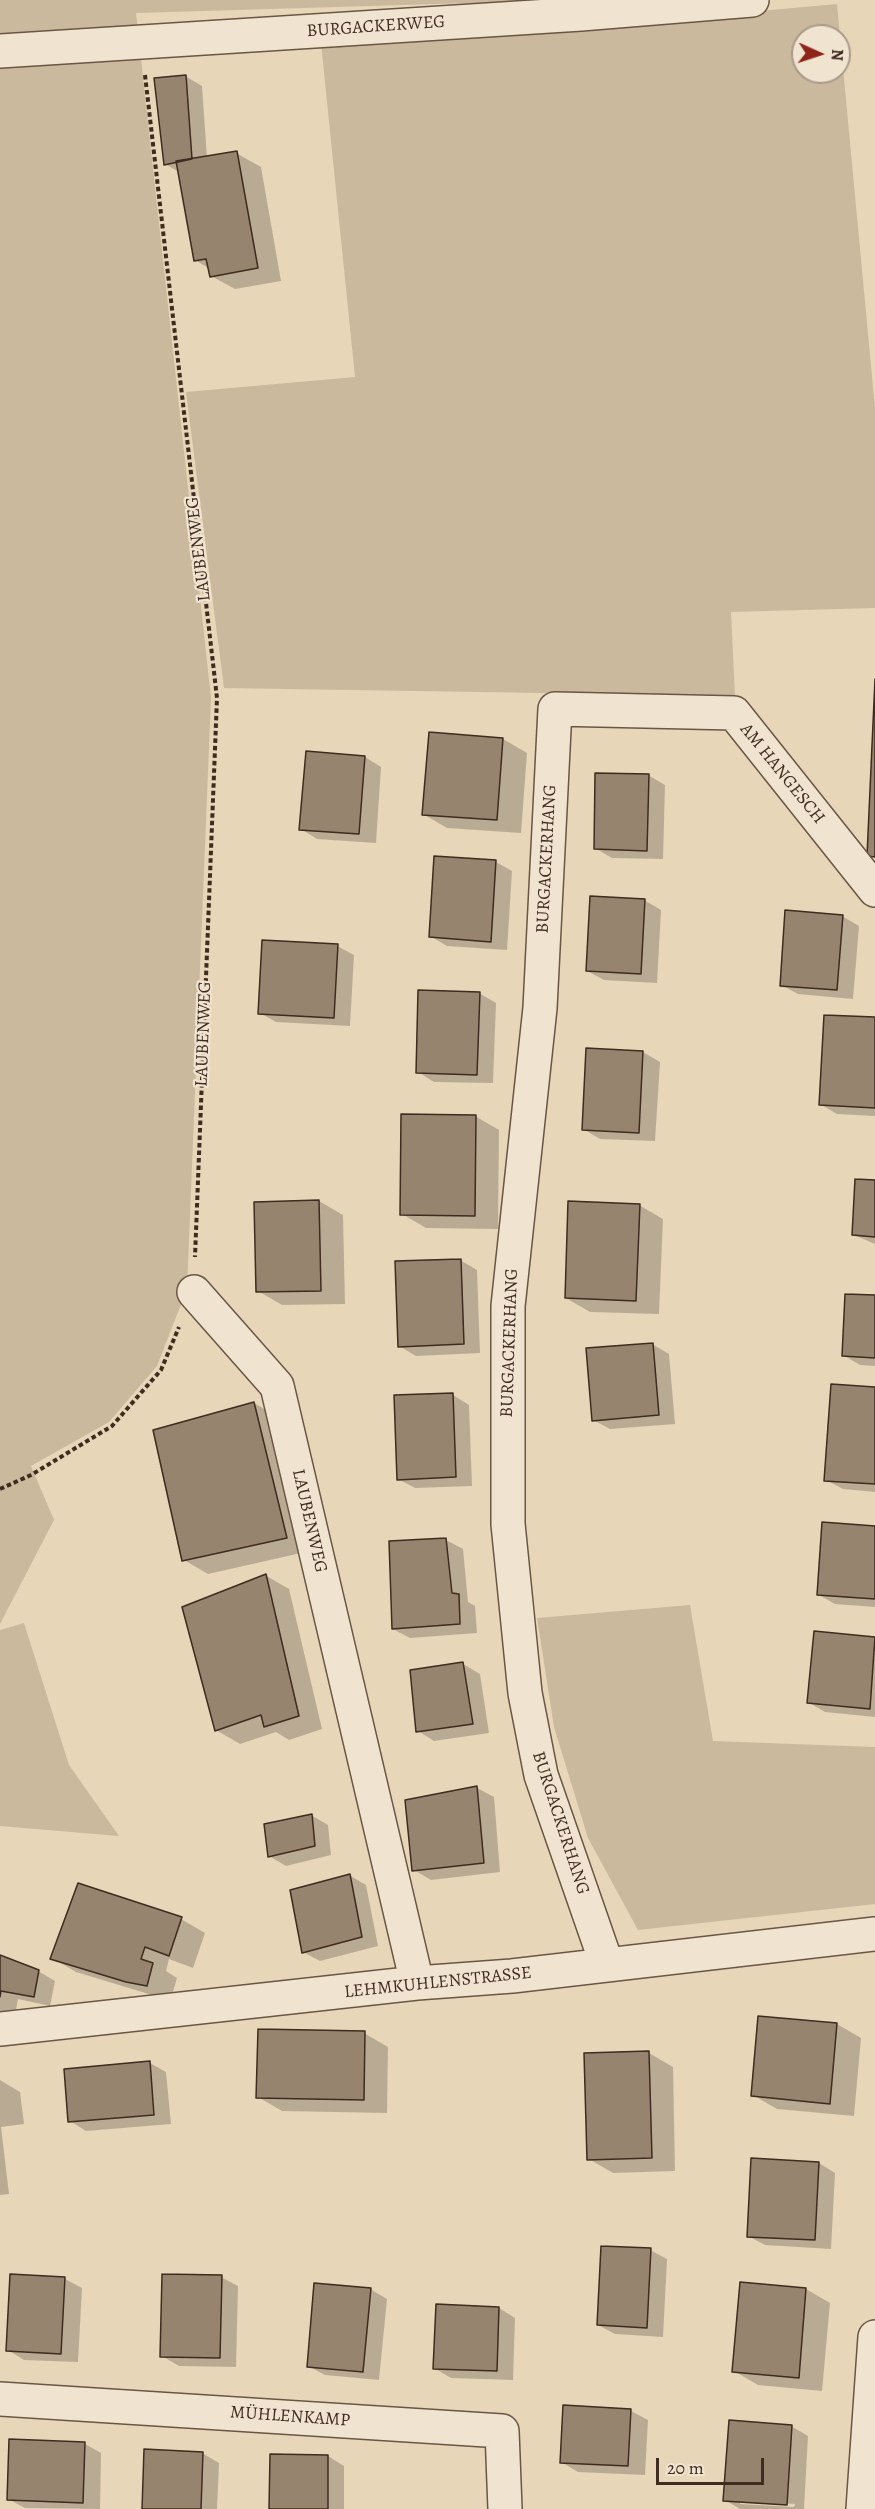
<!DOCTYPE html>
<meta charset="utf-8">
<style>
body{margin:0}
#map{position:relative;width:875px;height:2509px;overflow:hidden;background:#e8d6b8;font-family:Alegreya,serif}
canvas{display:block}
.north{position:absolute;left:791px;top:24px;width:60px;height:60px;box-sizing:border-box;background:#f0e4d1;border:2px solid #a99a8a;border-radius:50%;rotate:93deg;font-size:16px;font-weight:700;line-height:24px;text-align:center;color:#3f2b1f}
.north::after{content:'';display:block;margin:auto;width:21px;height:27px;background:#8f2418;clip-path:polygon(50% 0,100% 100%,50% 72%,0 100%)}
.scale{position:absolute;left:656px;top:2458px;width:108px;height:27px;box-sizing:border-box;border:3px solid #3f2b1f;border-top:0;padding-left:8px;font-size:18px;line-height:21px;white-space:nowrap;color:#3f2b1f;-webkit-text-stroke:4px #f0e4d1;paint-order:stroke}
</style>
<div id="map">
<canvas width="875" height="2509"></canvas>
<div class="north">N</div>
<div class="scale">20 m</div>
</div>
<script>
const ctx = document.querySelector('canvas').getContext('2d');
ctx.lineJoin = 'round';
function paint(path, color) {
  ctx.fillStyle = color;
  ctx.fill(path, 'evenodd');
}
function shape(rows) {
  const path = new Path2D();
  for (const r of rows) {
    path.moveTo(r[0], r[1]);
    for (let i = 2; i < r.length; i += 2) path.lineTo(r[i], r[i + 1]);
  }
  return path;
}
function stroke(path, color, width, dash) {
  ctx.strokeStyle = color;
  ctx.lineWidth = width;
  ctx.lineCap = dash ? 'butt' : 'round';
  ctx.setLineDash(dash || []);
  ctx.stroke(path);
}
function drawText(font, color, halo, rows, align = 'center') {
  ctx.font = font + ' Alegreya,serif';
  ctx.lineWidth = 4.5;
  ctx.setLineDash([]);
  ctx.textBaseline = 'middle';
  ctx.strokeStyle = halo;
  ctx.fillStyle = color;
  for (const [text, x, y, turn = 0] of rows) {
    ctx.save();
    ctx.translate(x, y);
    ctx.rotate((+turn || 0) * Math.PI / 180);
    ctx.textAlign = isNaN(turn) ? turn : align;
    if (halo) ctx.strokeText(text, 0, 0);
    ctx.fillText(text, 0, 0);
    ctx.restore();
  }
}
paint(shape([
 [0,0,572,0,136,13,211,698,187,1289,157,1366,109,1422,31,1466,54,1520,0,1624],
 [837,4,875,408,875,608,731,612,735,696,224,688,186,392,355,377,321,43,573,28],
 [803,36,839,36,839,72,803,72],
 [690,1605,713,1741,875,1747,875,1904,638,1930,588,1838,554,1727,537,1618],
 [24,1623,69,1765,119,1836,0,1826,0,1630]
]), '#cbb99e');
paint(shape([
 [185,76,202,86,207,158,236,153,261,167,281,281,235,289,211,276,210,269,195,260,179,172,165,164],
 [503,739,527,753,521,833,447,828,423,814],
 [365,757,381,767,376,843,317,839,301,829],
 [648,775,665,785,663,859,612,858,595,848],
 [496,862,512,871,507,950,447,946,430,936],
 [644,900,661,910,657,983,604,980,587,971],
 [842,916,859,926,853,999,798,994,781,985],
 [337,946,354,955,350,1026,276,1022,260,1013],
 [479,993,496,1003,493,1083,434,1082,418,1072],
 [875,1019,875,1116,837,1114,820,1104],
 [588,1049,643,1052,660,1062,655,1141,600,1139,583,1129],
 [475,1116,499,1130,498,1229,426,1228,402,1214],
 [875,1181,875,1244,854,1235],
 [319,1201,343,1215,345,1304,282,1305,258,1291],
 [639,1205,663,1219,659,1314,590,1312,566,1298],
 [460,1260,477,1270,480,1353,416,1356,399,1346],
 [875,1297,875,1366,860,1365,843,1355],
 [652,1344,669,1354,675,1424,610,1429,593,1420],
 [875,1388,875,1492,843,1489,826,1480],
 [453,1395,469,1405,472,1486,415,1488,398,1479],
 [254,1403,278,1417,310,1551,208,1574,184,1560],
 [875,1527,875,1607,835,1604,819,1595],
 [446,1540,463,1549,468,1602,475,1606,477,1633,410,1638,393,1629],
 [265,1575,289,1589,322,1729,289,1740,276,1732,240,1744,216,1730],
 [815,1633,875,1639,875,1717,825,1712,808,1702],
 [463,1664,480,1674,489,1733,434,1741,418,1731],
 [477,1788,494,1797,500,1872,431,1880,414,1870],
 [311,1815,328,1825,331,1855,286,1866,269,1856],
 [349,1875,366,1885,378,1946,320,1961,303,1952],
 [181,1919,205,1933,193,1968,169,1959,166,1971,177,1978,171,1998,152,1995,76,1972,52,1958],
 [0,1957,38,1971,55,1981,50,2006,18,1999,15,2015,0,2013],
 [837,2024,861,2038,854,2116,777,2109,753,2095],
 [364,2033,388,2047,387,2113,282,2111,258,2097],
 [649,2053,673,2067,675,2171,613,2173,589,2159],
 [150,2063,166,2072,171,2124,86,2131,70,2121],
 [0,2080,20,2092,24,2124,1,2127,9,2194,0,2195],
 [819,2163,835,2173,831,2249,765,2245,748,2236],
 [650,2250,667,2259,663,2337,615,2334,598,2325],
 [11,2276,65,2279,82,2288,78,2362,24,2360,8,2350],
 [221,2277,238,2286,236,2367,179,2366,162,2356],
 [370,2289,387,2299,379,2380,325,2375,308,2366],
 [806,2289,830,2303,822,2391,758,2385,734,2371],
 [499,2308,515,2318,513,2380,451,2378,434,2368],
 [564,2407,631,2411,648,2420,645,2475,578,2472,561,2462],
 [791,2426,808,2436,804,2509,740,2509,725,2500],
 [740,2501,795,2504,794,2507,740,2504],
 [85,2444,101,2453,100,2509,25,2508,8,2499],
 [202,2453,219,2463,217,2509,144,2509],
 [328,2456,344,2466,344,2509,270,2509]
]), '#0003');
const building = shape([
 [186,75,192,159,164,165,154,78,186,75],
 [237,151,258,268,210,277,206,259,194,261,176,161,237,151],
 [875,679,875,857,867,856,875,679],
 [429,732,503,738,497,820,422,815,429,732],
 [306,751,365,756,359,834,299,830,306,751],
 [595,773,649,774,647,851,594,849,595,773],
 [434,856,496,860,491,942,429,937,434,856],
 [590,896,645,899,641,974,586,971,590,896],
 [785,910,843,915,837,990,780,986,785,910],
 [262,940,338,944,334,1018,258,1014,262,940],
 [418,990,480,992,477,1075,416,1073,418,990],
 [824,1015,875,1017,875,1108,819,1105,824,1015],
 [586,1048,643,1051,639,1133,582,1130,586,1048],
 [401,1114,476,1115,475,1216,400,1215,401,1114],
 [855,1179,875,1180,875,1237,852,1235,855,1179],
 [319,1200,321,1291,256,1292,254,1202,319,1200],
 [568,1201,640,1204,636,1301,565,1298,568,1201],
 [461,1259,464,1344,398,1347,395,1261,461,1259],
 [845,1294,875,1295,875,1358,842,1356,845,1294],
 [653,1343,659,1415,592,1421,586,1348,653,1343],
 [831,1384,875,1387,875,1484,824,1481,831,1384],
 [453,1393,456,1477,397,1480,394,1395,453,1393],
 [254,1402,287,1538,182,1561,153,1430,254,1402],
 [822,1522,875,1526,875,1599,817,1595,822,1522],
 [446,1538,452,1593,459,1594,460,1624,392,1629,389,1541,446,1538],
 [266,1574,299,1716,264,1727,261,1715,215,1731,182,1607,266,1574],
 [814,1631,875,1637,870,1709,807,1703,814,1631],
 [463,1662,473,1724,416,1732,410,1670,463,1662],
 [477,1786,484,1863,412,1871,405,1800,477,1786],
 [312,1814,315,1846,268,1857,264,1824,312,1814],
 [350,1874,362,1937,302,1953,290,1890,350,1874],
 [78,1883,182,1917,169,1956,145,1947,141,1959,153,1963,147,1986,126,1982,50,1959,78,1883],
 [0,1955,39,1970,34,1997,1,1991,0,1997,0,1955],
 [758,2016,837,2023,830,2104,751,2096,758,2016],
 [258,2029,365,2031,364,2100,256,2098,258,2029],
 [649,2051,652,2158,587,2160,584,2053,649,2051],
 [150,2061,154,2115,68,2122,64,2069,150,2061],
 [751,2158,819,2162,815,2240,747,2237,751,2158],
 [601,2246,651,2248,647,2328,597,2325,601,2246],
 [10,2274,65,2277,61,2354,6,2351,10,2274],
 [162,2274,222,2275,220,2358,160,2357,162,2274],
 [740,2282,806,2288,799,2378,732,2372,740,2282],
 [314,2283,371,2288,363,2372,307,2367,314,2283],
 [436,2304,499,2307,497,2371,433,2369,436,2304],
 [563,2405,631,2409,628,2466,560,2463,563,2405],
 [729,2420,792,2425,787,2505,723,2501,729,2420],
 [9,2439,85,2442,83,2503,7,2500,9,2439],
 [144,2449,203,2452,201,2509,142,2509,144,2449],
 [270,2454,328,2455,328,2509,269,2509,270,2454]
]);
paint(building, '#97846f');
stroke(building, '#3f2b1f', 1.5);
const minor = shape([
 [0,51,581,14,752,0],
 [194,1292,277,1386,417,1983],
 [607,1965,541,1775,525,1693,508,1524,508,1306,540,1008,555,709,734,713,875,890],
 [0,2029,417,1983,512,1976,875,1934],
 [0,2399,502,2431,505,2509],
 [863,2509,875,2337]
]);
stroke(minor, '#695645', 36);
stroke(shape([
 [145,75,217,698,195,1257],
 [0,1489,31,1475,112,1426,161,1370,179,1327]
]), '#3f2b1f', 4, [4.5, 3]);
stroke(minor, '#f0e4d1', 33);
drawText('18px', '#3f2b1f', '#f0e4d1', [
 ["BURGACKERWEG",376,27,-4],
 ["LAUBENWEG",199,549,-97],
 ["AM HANGESCH",782,774,51],
 ["BURGACKERHANG",547,859,-87],
 ["LAUBENWEG",204,1034,-88],
 ["BURGACKERHANG",510,1343,-88],
 ["LAUBENWEG",309,1521,77],
 ["BURGACKERHANG",560,1823,72],
 ["LEHMKUHLENSTRASSE",438,1983,-6],
 ["MÜHLENKAMP",290,2417,4]
]);
</script>
